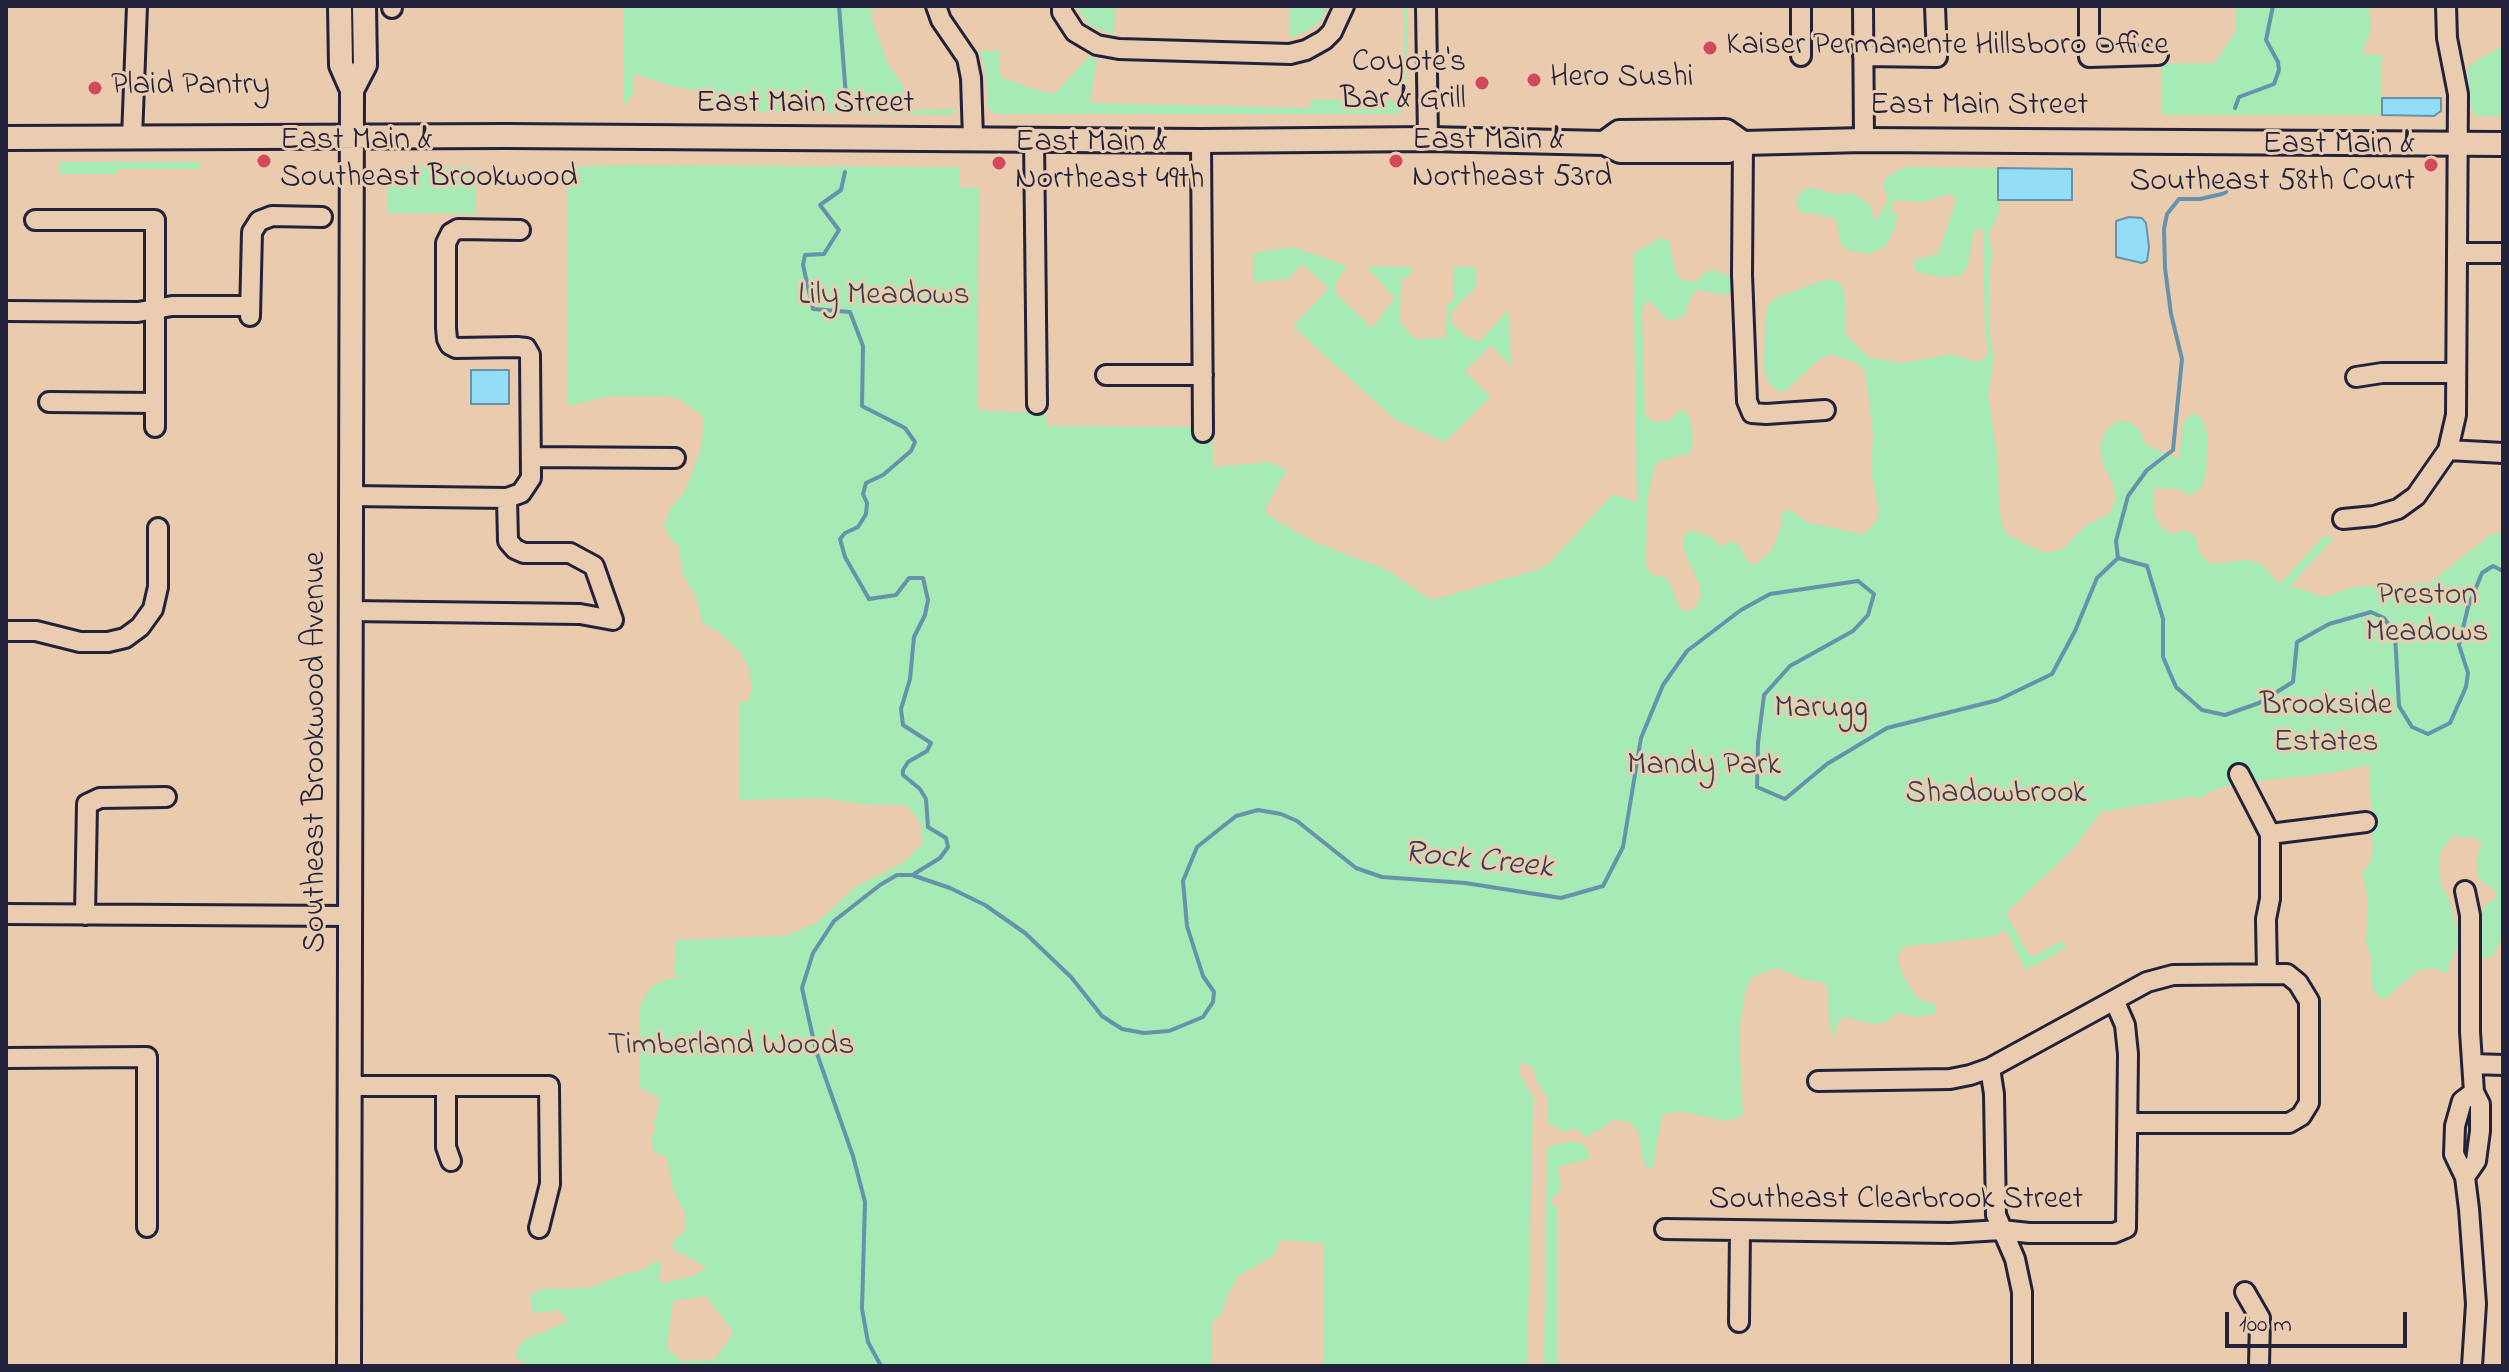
<!DOCTYPE html>
<style>
body{margin:0}
#map{position:relative;width:2509px;height:1372px;overflow:hidden;background:#eacbad;font-family:"Indie Flower",sans-serif}
canvas{display:block}
.frame{position:absolute;inset:0;border:8px solid #22223b;pointer-events:none}
.scale{position:absolute;left:2225px;top:1312px;width:182px;height:36px;box-sizing:border-box;border:4px solid #22223b;border-top:0;padding-left:10px;font-size:24px;line-height:28px;white-space:nowrap;color:#22223b;-webkit-text-stroke:6px #eaccb1;paint-order:stroke}
</style>
<div id="map">
<canvas width="2509" height="1372"></canvas>
<div class="frame"></div>
<div class="scale">100 m</div>
</div>
<script>
const ctx = document.querySelector('canvas').getContext('2d');
ctx.lineJoin = 'round';
function paint(path, color) {
  ctx.fillStyle = color;
  ctx.fill(path, 'evenodd');
}
function shape(rows) {
  const path = new Path2D();
  for (const r of rows) {
    path.moveTo(r[0], r[1]);
    for (let i = 2; i < r.length; i += 2) path.lineTo(r[i], r[i + 1]);
  }
  return path;
}
function stroke(path, color, width, dash) {
  ctx.strokeStyle = color;
  ctx.lineWidth = width;
  ctx.lineCap = dash ? 'butt' : 'round';
  ctx.setLineDash(dash || []);
  ctx.stroke(path);
}
function drawText(font, color, halo, rows, align = 'center') {
  ctx.font = font + ' "Indie Flower",sans-serif';
  ctx.lineWidth = 6;
  ctx.setLineDash([]);
  ctx.textBaseline = 'middle';
  ctx.strokeStyle = halo;
  ctx.fillStyle = color;
  for (const [text, x, y, turn = 0] of rows) {
    ctx.save();
    ctx.translate(x, y);
    ctx.rotate((+turn || 0) * Math.PI / 180);
    ctx.textAlign = isNaN(turn) ? turn : align;
    if (halo) ctx.strokeText(text, 0, 0);
    ctx.fillText(text, 0, 0);
    ctx.restore();
  }
}
paint(shape([
 [623,6,871,6,872,19,887,62,903,86,903,110,959,109,951,115,717,111,701,92,668,85,633,73,634,93,624,106],
 [1076,6,1115,6,1114,35,1089,25],
 [1290,6,1319,6,1327,7,1322,18,1311,29,1290,38],
 [1404,6,1407,6,1408,102,1405,109,1399,114,995,114,988,108,986,73,980,51,999,51,1000,76,1027,87,1054,94,1089,57,1097,59,1090,103,1310,108,1311,100,1403,100,1405,97],
 [2235,6,2369,6,2371,28,2362,54,2382,55,2382,115,2162,115,2161,64,2215,63,2235,32],
 [2500,48,2503,48,2503,116,2476,116,2471,110,2467,68,2484,56],
 [60,162,200,162,200,169,119,169,116,174,60,174],
 [618,165,959,167,959,188,979,188,977,410,1046,414,1047,426,1212,427,1213,467,1270,462,1287,470,1266,507,1267,515,1316,543,1387,570,1428,598,1436,599,1540,569,1548,564,1613,494,1637,502,1633,253,1661,238,1669,241,1675,271,1681,280,1697,282,1704,273,1712,270,1729,276,1735,286,1733,291,1724,295,1697,290,1690,298,1685,315,1677,319,1668,321,1650,301,1645,302,1642,313,1645,416,1653,422,1669,421,1680,410,1684,410,1690,419,1693,437,1690,453,1659,461,1655,465,1647,501,1646,564,1650,574,1667,578,1680,609,1688,612,1696,607,1701,596,1699,584,1684,551,1683,538,1690,530,1707,535,1722,547,1730,541,1738,544,1749,563,1757,564,1773,549,1781,526,1782,513,1791,510,1806,522,1861,534,1869,530,1876,521,1879,510,1871,472,1873,435,1865,371,1857,363,1830,354,1821,358,1784,392,1776,390,1768,382,1764,369,1765,319,1768,306,1775,298,1825,280,1834,280,1842,286,1845,298,1846,335,1868,357,1902,363,1952,354,1977,362,1986,358,1988,346,1985,333,1983,230,1974,230,1968,265,1961,276,1943,277,1916,272,1913,260,1938,254,1957,197,1949,194,1923,202,1895,200,1890,209,1897,214,1896,226,1886,246,1869,254,1850,251,1841,245,1836,220,1827,216,1800,212,1796,201,1802,191,1810,187,1835,194,1852,193,1868,203,1873,212,1871,216,1876,220,1888,200,1883,183,1887,177,1904,167,1998,168,1999,211,1989,234,1992,255,1989,277,1990,333,1994,360,1988,394,1998,460,1999,503,2001,521,2007,535,2042,552,2053,552,2065,547,2085,526,2109,514,2116,500,2112,481,2103,466,2100,448,2105,431,2116,422,2128,421,2139,429,2145,444,2179,459,2183,423,2193,412,2203,420,2208,437,2206,472,2202,487,2191,496,2179,489,2154,488,2154,515,2162,528,2173,534,2185,530,2196,537,2200,553,2210,564,2248,560,2261,564,2280,584,2326,534,2332,540,2290,586,2324,597,2355,587,2430,583,2490,535,2503,532,2503,936,2492,957,2483,958,2479,955,2483,910,2485,905,2497,897,2495,891,2479,879,2477,873,2477,854,2482,845,2475,837,2462,838,2453,834,2439,855,2441,885,2449,899,2458,934,2457,946,2446,973,2433,968,2419,970,2384,1000,2376,995,2371,984,2372,960,2366,943,2368,898,2362,874,2371,861,2373,849,2369,765,2333,773,2238,783,2217,789,2195,800,2195,796,2101,812,2073,849,2006,913,2028,954,2034,956,2062,941,2066,948,2026,970,2005,929,1996,936,1901,947,1902,951,1897,956,1901,972,1917,998,1935,1005,1936,1013,1916,1017,1897,1013,1886,1022,1874,1024,1843,1017,1838,1022,1834,1038,1829,1022,1828,987,1822,982,1803,979,1777,968,1752,977,1745,991,1739,1033,1743,1114,1738,1118,1725,1121,1680,1111,1662,1115,1653,1167,1647,1168,1643,1161,1639,1133,1630,1122,1612,1120,1601,1130,1594,1131,1588,1138,1574,1127,1566,1132,1548,1123,1548,1098,1536,1080,1533,1067,1521,1062,1519,1073,1533,1096,1527,1366,1323,1366,1323,1243,1281,1240,1273,1256,1238,1276,1228,1295,1220,1316,1211,1321,1211,1366,526,1366,515,1355,522,1341,569,1321,559,1310,533,1313,530,1295,542,1289,589,1288,628,1273,641,1271,656,1261,660,1261,661,1267,659,1279,661,1284,695,1275,706,1267,673,1249,672,1243,686,1229,686,1216,673,1189,667,1158,654,1152,651,1140,656,1127,653,1122,657,1116,659,1097,640,1088,639,1008,649,989,661,981,682,977,674,974,676,940,785,936,818,922,855,887,904,862,923,843,920,823,907,805,861,804,825,798,740,800,740,702,748,701,752,687,748,665,742,658,742,653,718,632,702,622,696,596,683,575,678,545,672,541,664,526,669,511,685,491,701,449,704,423,702,415,679,399,666,396,609,396,567,406,568,167],
 [706,1296,734,1333,714,1360,683,1361,667,1349,673,1301],
 [408,166,476,167,475,214,388,213,388,178,394,169,407,169],
 [1293,247,1347,266,1335,285,1335,293,1372,328,1395,298,1366,266,1412,267,1411,274,1401,281,1400,322,1415,339,1446,338,1447,302,1453,302,1454,267,1475,267,1477,286,1452,311,1451,322,1464,335,1479,342,1509,310,1511,366,1491,345,1465,371,1490,397,1445,442,1394,419,1293,326,1329,288,1302,264,1288,279,1254,282,1253,253],
 [1570,1141,1585,1145,1590,1159,1558,1167,1561,1189,1550,1201,1557,1209,1557,1366,1544,1366,1547,1147]
]), '#a6eab5');
const water = shape([
 [2382,98,2441,98,2441,111,2434,116,2382,115,2382,98],
 [1998,168,2072,169,2072,200,1998,200,1998,168],
 [2129,217,2142,218,2146,223,2149,247,2147,261,2142,263,2116,257,2116,221,2129,217],
 [471,370,509,370,509,404,471,404,471,370]
]);
paint(water, '#94ddf6');
stroke(water, '#6692ab', 2);
stroke(shape([
 [839,6,847,109],
 [2235,108,2239,97,2274,84,2279,70,2278,62,2266,40,2273,6],
 [845,172,841,190,820,205,839,230,824,254,805,255,803,265,813,309,850,312,863,346,862,406,905,428,915,442,911,451,883,475,866,483,863,494,867,503,866,514,858,527,845,533,840,539,845,557,869,599,896,595,909,578,923,578,928,600,925,615,914,637,910,679,901,709,903,725,931,743,927,751,908,762,903,770,903,775,920,789,926,799,928,827,946,838,948,847,940,858,914,874],
 [2118,558,2147,566,2163,619,2163,657,2176,687,2202,710,2225,715,2259,703,2293,682,2297,642,2329,624,2371,612,2384,618,2395,634,2399,706,2412,727,2428,734,2450,723,2466,687,2468,673,2459,645,2468,607,2482,573,2493,566,2503,571],
 [2118,558,2116,541,2128,496,2147,470,2173,450,2182,359,2171,314,2165,268,2164,229,2167,214,2179,199,2200,199,2222,194,2226,192,2229,185],
 [881,1366,868,1342,862,1309,865,1202,853,1156,816,1051,802,988,813,953,834,921,880,885,897,875,912,875,950,888,985,905,1025,933,1071,977,1102,1016,1122,1029,1144,1033,1169,1031,1203,1017,1213,1002,1214,992,1203,976,1187,926,1183,881,1197,847,1236,816,1258,810,1281,814,1297,821,1356,868,1382,877,1465,883,1561,898,1603,886,1623,847,1641,738,1663,685,1687,651,1741,610,1770,594,1858,581,1874,594,1868,615,1853,631,1790,666,1764,695,1758,743,1757,787,1785,799,1827,764,1887,728,1998,700,2052,674,2075,631,2097,578,2118,558]
]), '#6692ab', 4);
const minor = shape([
 [936,6,941,20,967,58,971,78,973,138],
 [1062,6,1062,12,1075,32,1097,45,1119,49,1290,54,1306,50,1324,40,1332,32,1344,6],
 [1426,6,1428,139],
 [1801,6,1801,56],
 [1863,6,1864,140],
 [2089,6,2089,57,2158,55],
 [392,8,392,6],
 [1863,56,1937,57,1935,6],
 [132,138,137,6],
 [1034,138,1037,404],
 [1201,141,1203,432],
 [1743,143,1742,275,1747,401,1752,413,1766,414,1825,410],
 [35,220,155,220,155,427],
 [2457,253,2503,253],
 [6,311,138,312,172,306,250,306],
 [250,316,252,232,259,221,272,216,322,217],
 [1106,375,1203,375],
 [2356,377,2382,373,2456,373],
 [49,402,155,403],
 [2448,450,2503,453],
 [532,457,675,458],
 [351,496,507,498,521,493,531,478,530,355,526,348,517,347,456,348,450,345,447,339,446,328,446,243,451,233,458,229,520,230],
 [2343,519,2374,516,2398,509,2416,496,2448,450,2456,415,2458,94,2447,38,2446,6],
 [350,611,580,614,613,620,594,566,570,553,524,553,515,549,508,541,507,498],
 [6,631,36,631,80,642,108,642,125,638,140,627,153,609,158,587,158,528],
 [2239,774,2270,834,2366,822],
 [2465,891,2470,915,2470,1032,2474,1092,2480,1104,2480,1131,2476,1161,2465,1177],
 [6,914,350,916],
 [85,915,87,804,100,798,166,797],
 [2267,974,2266,919,2270,899,2270,834],
 [6,1058,147,1057,147,1227],
 [2474,1064,2503,1065],
 [1990,1068,1994,1094,1996,1215,2015,1259,2022,1292,2022,1366],
 [1818,1081,1950,1079,1970,1075,1990,1068,2147,982,2173,975,2287,974,2298,983,2309,1001,2309,1103,2301,1116,2289,1123,2129,1123],
 [350,1086,549,1086,550,1184,539,1228],
 [446,1086,446,1147,451,1161],
 [1665,1229,1950,1233,2001,1230,2029,1233,2114,1233,2126,1228,2128,1054,2125,1025,2115,1002],
 [2245,1292,2260,1318,2259,1366],
 [1739,1322,1740,1231],
 [2472,1366,2476,1304,2469,1209,2465,1177,2454,1154,2455,1126,2462,1101,2474,1092]
]);
const major = shape([
 [340,6,341,65,352,90,349,1366],
 [352,90,365,65,364,6],
 [6,138,506,136,1201,141,1428,139,1604,143,1620,151,1728,151,1743,143,1864,140,2503,144],
 [1604,143,1619,132,1726,131,1743,143]
]);
stroke(minor, '#22223b', 24);
stroke(major, '#22223b', 28);
stroke(minor, '#eaccb1', 18);
stroke(major, '#eaccb1', 22);
for (const [x, y, r, color] of [
 [1710,48,8,"#d1495b"],
 [1534,80,8,"#d1495b"],
 [1482,83,8,"#d1495b"],
 [95,88,8,"#d1495b"],
 [264,161,8,"#d1495b"],
 [1396,161,8,"#d1495b"],
 [999,163,8,"#d1495b"],
 [2431,165,8,"#d1495b"]
]) {
  const dot = new Path2D();
  dot.arc(x, y, r, 0, 2 * Math.PI);
  ctx.fillStyle = color;
  ctx.fill(dot);
  stroke(dot, '#eaccb1', 3);
}
drawText('32px', '#22223b', '#eaccb1', [
 ["Kaiser Permanente Hillsboro Office",1726,48],
 ["Coyote's",1466,65,"right"],
 ["Bar & Grill",1466,102,"right"],
 ["Hero Sushi",1550,80],
 ["Plaid Pantry",111,88],
 ["East Main &",280,143],
 ["Southeast Brookwood",280,180],
 ["East Main &",1412,143],
 ["Northeast 53rd",1412,180],
 ["East Main &",1015,145],
 ["Northeast 49th",1015,182],
 ["East Main &",2415,147,"right"],
 ["Southeast 58th Court",2415,184,"right"]
], 'left');
drawText('32px', '#22223b', '#eaccb1', [
 ["East Main Street",805,106],
 ["East Main Street",1979,108],
 ["Southeast Brookwood Avenue",318,752,-90],
 ["Southeast Clearbrook Street",1896,1202]
]);
drawText('32px', '#36404d', '#eaccb1', [
 ["Lily Meadows",884,298],
 ["Preston",2427,598],
 ["Meadows",2427,635],
 ["Brookside",2326,708],
 ["Estates",2326,745],
 ["Marugg",1821,711],
 ["Mandy Park",1704,768],
 ["Shadowbrook",1996,796],
 ["Timberland Woods",731,1048]
]);
drawText('italic 34px', '#333e57', '#eaccb1', [
 ["Rock Creek",1478,863,6]
]);
</script>
